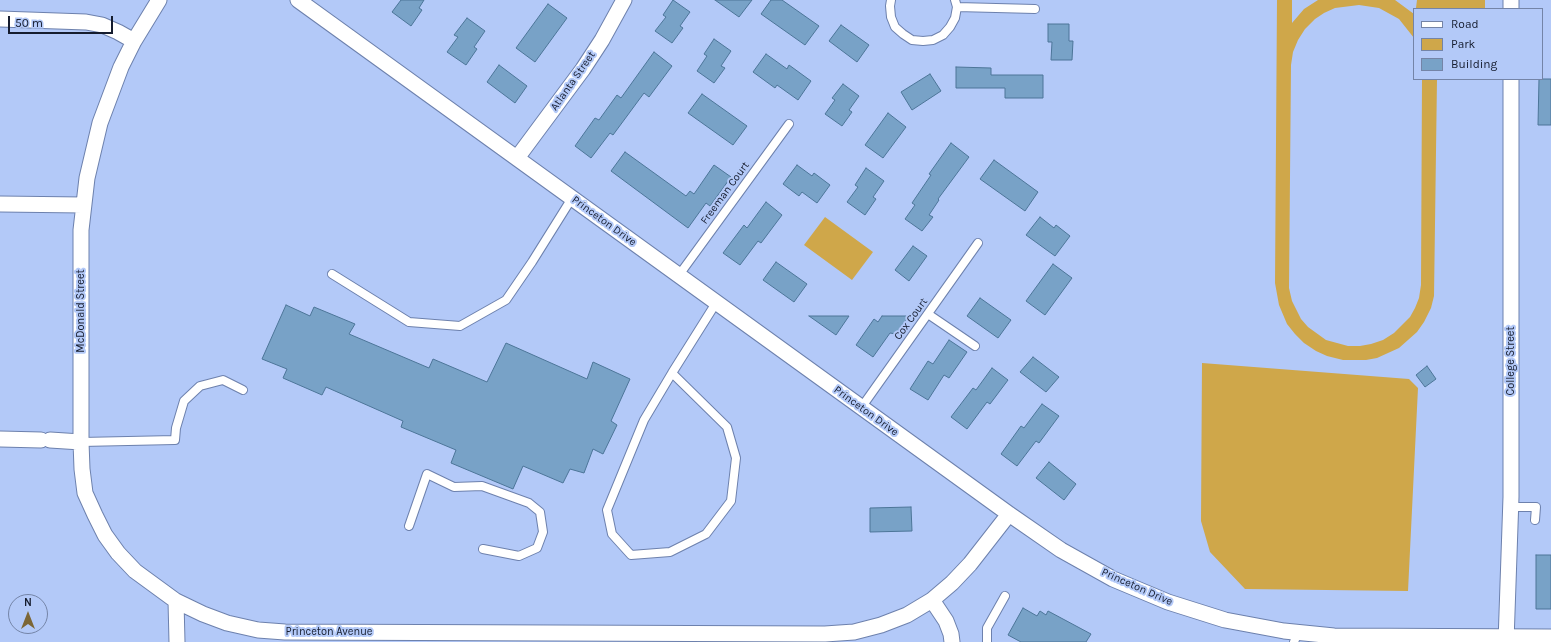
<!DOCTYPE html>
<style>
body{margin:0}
#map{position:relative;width:1551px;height:642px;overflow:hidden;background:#b3c9f8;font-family:Karla,sans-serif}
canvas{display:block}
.legend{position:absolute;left:1413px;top:8px;width:130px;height:72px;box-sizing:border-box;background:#b3c9f8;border:1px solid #7484a7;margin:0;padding:5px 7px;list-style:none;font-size:12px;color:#151c2e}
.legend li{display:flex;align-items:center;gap:8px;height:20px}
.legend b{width:20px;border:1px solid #7484a7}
.north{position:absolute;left:8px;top:594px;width:40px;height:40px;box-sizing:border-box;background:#b3c9f8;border:1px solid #7484a7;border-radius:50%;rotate:0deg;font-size:11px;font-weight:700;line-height:16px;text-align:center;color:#151c2e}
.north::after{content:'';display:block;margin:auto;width:14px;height:18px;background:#7c6636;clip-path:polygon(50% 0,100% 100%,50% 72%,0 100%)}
.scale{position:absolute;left:8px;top:16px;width:105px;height:18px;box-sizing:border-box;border:2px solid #151c2e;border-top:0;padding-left:5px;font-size:12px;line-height:14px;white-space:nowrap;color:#151c2e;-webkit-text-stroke:3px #b3c9f8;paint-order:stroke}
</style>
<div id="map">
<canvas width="1551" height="642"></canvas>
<ul class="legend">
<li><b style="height:5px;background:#fff"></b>Road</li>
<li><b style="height:11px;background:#cfa74a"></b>Park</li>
<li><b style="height:11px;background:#78a2c7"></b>Building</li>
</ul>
<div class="north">N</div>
<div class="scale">50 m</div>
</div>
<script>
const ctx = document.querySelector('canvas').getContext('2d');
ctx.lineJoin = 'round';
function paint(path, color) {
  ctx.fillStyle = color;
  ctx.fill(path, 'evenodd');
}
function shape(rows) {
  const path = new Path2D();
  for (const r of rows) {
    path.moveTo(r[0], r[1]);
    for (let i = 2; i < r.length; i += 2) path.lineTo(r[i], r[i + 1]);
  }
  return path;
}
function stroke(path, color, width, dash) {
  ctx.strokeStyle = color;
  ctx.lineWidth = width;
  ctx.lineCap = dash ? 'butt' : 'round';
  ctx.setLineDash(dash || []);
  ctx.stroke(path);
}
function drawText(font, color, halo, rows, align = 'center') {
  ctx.font = font + ' Karla,sans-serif';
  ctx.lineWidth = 4;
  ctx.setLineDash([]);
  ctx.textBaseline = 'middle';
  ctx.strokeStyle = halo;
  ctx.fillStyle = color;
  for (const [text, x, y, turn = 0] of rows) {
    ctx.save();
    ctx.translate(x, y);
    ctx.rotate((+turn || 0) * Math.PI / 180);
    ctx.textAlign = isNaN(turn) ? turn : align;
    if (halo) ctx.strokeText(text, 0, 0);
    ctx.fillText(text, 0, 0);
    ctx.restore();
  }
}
paint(shape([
 [1277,0,1292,0,1292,23,1304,9,1318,0,1395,0,1414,14,1414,38,1399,19,1379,8,1359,5,1335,8,1324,13,1315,19,1305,29,1298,40,1293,52,1291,65,1289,288,1292,301,1301,319,1308,327,1326,340,1348,346,1360,346,1371,344,1383,340,1394,333,1410,317,1415,308,1419,298,1421,285,1422,79,1437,79,1434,296,1431,308,1424,322,1417,332,1399,348,1377,358,1366,360,1343,360,1327,356,1316,351,1304,343,1295,334,1287,324,1279,305,1275,283],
 [1417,0,1485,0,1485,9,1416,8],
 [825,217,873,252,852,280,804,245],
 [1202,363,1409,379,1418,388,1408,591,1245,589,1210,552,1201,521]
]), '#cfa74a');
const building = shape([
 [401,0,424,0,419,8,422,10,411,26,392,12,401,0],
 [673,0,690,12,680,26,683,28,672,43,655,31,666,17,663,15,673,0],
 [715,0,752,0,739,17,715,0],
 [771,0,782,0,819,26,805,45,761,14,771,0],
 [548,4,567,18,535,62,516,48,548,4],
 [467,18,485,31,474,47,477,49,466,65,447,52,458,37,454,35,467,18],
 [1048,24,1069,24,1069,41,1073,41,1072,60,1051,60,1052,42,1048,42,1048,24],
 [841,25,869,45,857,62,829,41,841,25],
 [714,39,731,51,721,66,725,68,714,83,697,71,707,56,704,54,714,39],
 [654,52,672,66,649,97,644,93,613,135,610,133,591,158,575,146,595,118,599,120,617,95,621,98,654,52],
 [766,54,787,69,789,65,811,81,798,100,777,85,775,88,753,72,766,54],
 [499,65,527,86,515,103,487,82,499,65],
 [956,67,991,68,991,75,1043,75,1043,98,1005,98,1005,88,956,88,956,67],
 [930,74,941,91,912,110,901,92,930,74],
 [1539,79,1551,79,1551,125,1538,125,1539,79],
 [843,84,859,96,849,110,852,112,842,126,825,114,835,100,832,98,843,84],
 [702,94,747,126,733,145,688,113,702,94],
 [888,113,906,127,883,158,865,145,888,113],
 [951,143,969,157,938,199,939,200,929,215,933,217,922,231,905,219,915,205,912,203,931,175,929,174,951,143],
 [625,152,686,196,690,191,694,194,714,165,731,177,710,206,706,203,688,228,611,171,625,152],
 [994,160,1038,192,1025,211,980,179,994,160],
 [797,165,812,176,814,173,830,185,817,203,802,192,799,196,783,184,797,165],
 [866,168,884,181,873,197,876,199,865,215,847,202,858,187,855,185,866,168],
 [766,202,782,215,761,243,758,241,740,265,723,253,744,225,747,228,766,202],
 [1040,217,1054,228,1056,225,1070,236,1055,256,1026,235,1040,217],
 [913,246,927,256,909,281,895,270,913,246],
 [776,262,807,284,794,302,763,280,776,262],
 [1053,264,1072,278,1045,315,1026,301,1053,264],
 [980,298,1011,320,998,338,967,316,980,298],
 [286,305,310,316,314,307,355,324,349,334,429,368,433,359,487,382,506,343,587,379,593,362,630,379,611,421,617,425,603,454,593,449,584,473,570,469,563,483,523,466,513,489,451,463,456,450,401,427,403,421,326,387,322,395,283,378,287,369,262,359,286,305],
 [809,316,849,316,836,335,809,316],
 [882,316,909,316,896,334,890,333,873,357,856,345,874,319,878,322,882,316],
 [949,340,967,352,949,378,944,375,928,400,910,389,928,361,933,364,949,340],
 [1033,357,1059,377,1046,392,1020,372,1033,357],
 [1427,366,1436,379,1425,387,1416,375,1427,366],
 [992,368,1008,380,990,404,987,402,967,429,951,417,973,388,976,390,992,368],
 [1042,404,1059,416,1039,443,1036,441,1017,466,1001,454,1021,426,1024,428,1042,404],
 [1049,462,1076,484,1064,500,1036,478,1049,462],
 [911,507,912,531,870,532,870,508,911,507],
 [1536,555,1551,555,1551,609,1536,609,1536,555],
 [1023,608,1037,616,1040,611,1046,615,1048,611,1091,634,1086,642,1021,642,1008,635,1023,608]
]);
paint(building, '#78a2c7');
stroke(building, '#4c7598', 1);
const lane = shape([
 [891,0,890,6,891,17,895,27,903,34,912,40,923,41,933,40,943,35,950,27,955,18,957,7,955,0],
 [957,7,1035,9],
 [332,274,409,322,460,326,506,300,532,262,572,198],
 [679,275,789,124],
 [928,314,975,346],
 [672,373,727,427,736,458,731,501,706,534,670,552,631,555,612,534,607,510,644,420,672,373,716,303],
 [861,408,978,243],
 [81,442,175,440,176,428,184,401,200,386,223,380,243,390],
 [1510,507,1536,507,1535,520],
 [409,526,427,474,454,487,482,486,529,503,540,512,543,532,537,548,519,556,483,549],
 [987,642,987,628,1005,596],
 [1294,642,1298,632]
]);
const street = shape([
 [159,0,134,41,121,67,100,123,87,178,81,230,81,442,82,469,85,493,95,515,105,535,118,553,135,571,176,601,203,614,227,623,258,630,285,632,825,634,854,632,881,625,907,615,932,600,952,583,970,564,1009,514],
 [298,0,1009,514,1061,550,1113,579,1168,602,1225,620,1284,631,1334,636,1551,637],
 [1511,9,1511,0],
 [0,19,86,22,102,25,118,32,134,41],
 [517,158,583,69,602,40,624,0],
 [0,204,83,205],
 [0,439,41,440],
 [50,440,81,442],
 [932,600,946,621,951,634,952,642],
 [176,601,177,642],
 [1506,642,1511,497,1511,79]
]);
stroke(lane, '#6d81ad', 10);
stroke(street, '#6d81ad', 17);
stroke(lane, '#fff', 8);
stroke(street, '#fff', 15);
drawText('11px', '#151c2e', '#b3c9f8', [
 ["Atlanta Street",573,81,-55],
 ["Freeman Court",725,193,-54],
 ["Princeton Drive",604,221,36],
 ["McDonald Street",81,311,-90],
 ["Cox Court",911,319,-54],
 ["College Street",1511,361,-90],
 ["Princeton Drive",866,411,36],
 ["Princeton Drive",1137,587,24],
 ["Princeton Avenue",329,632]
]);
</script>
